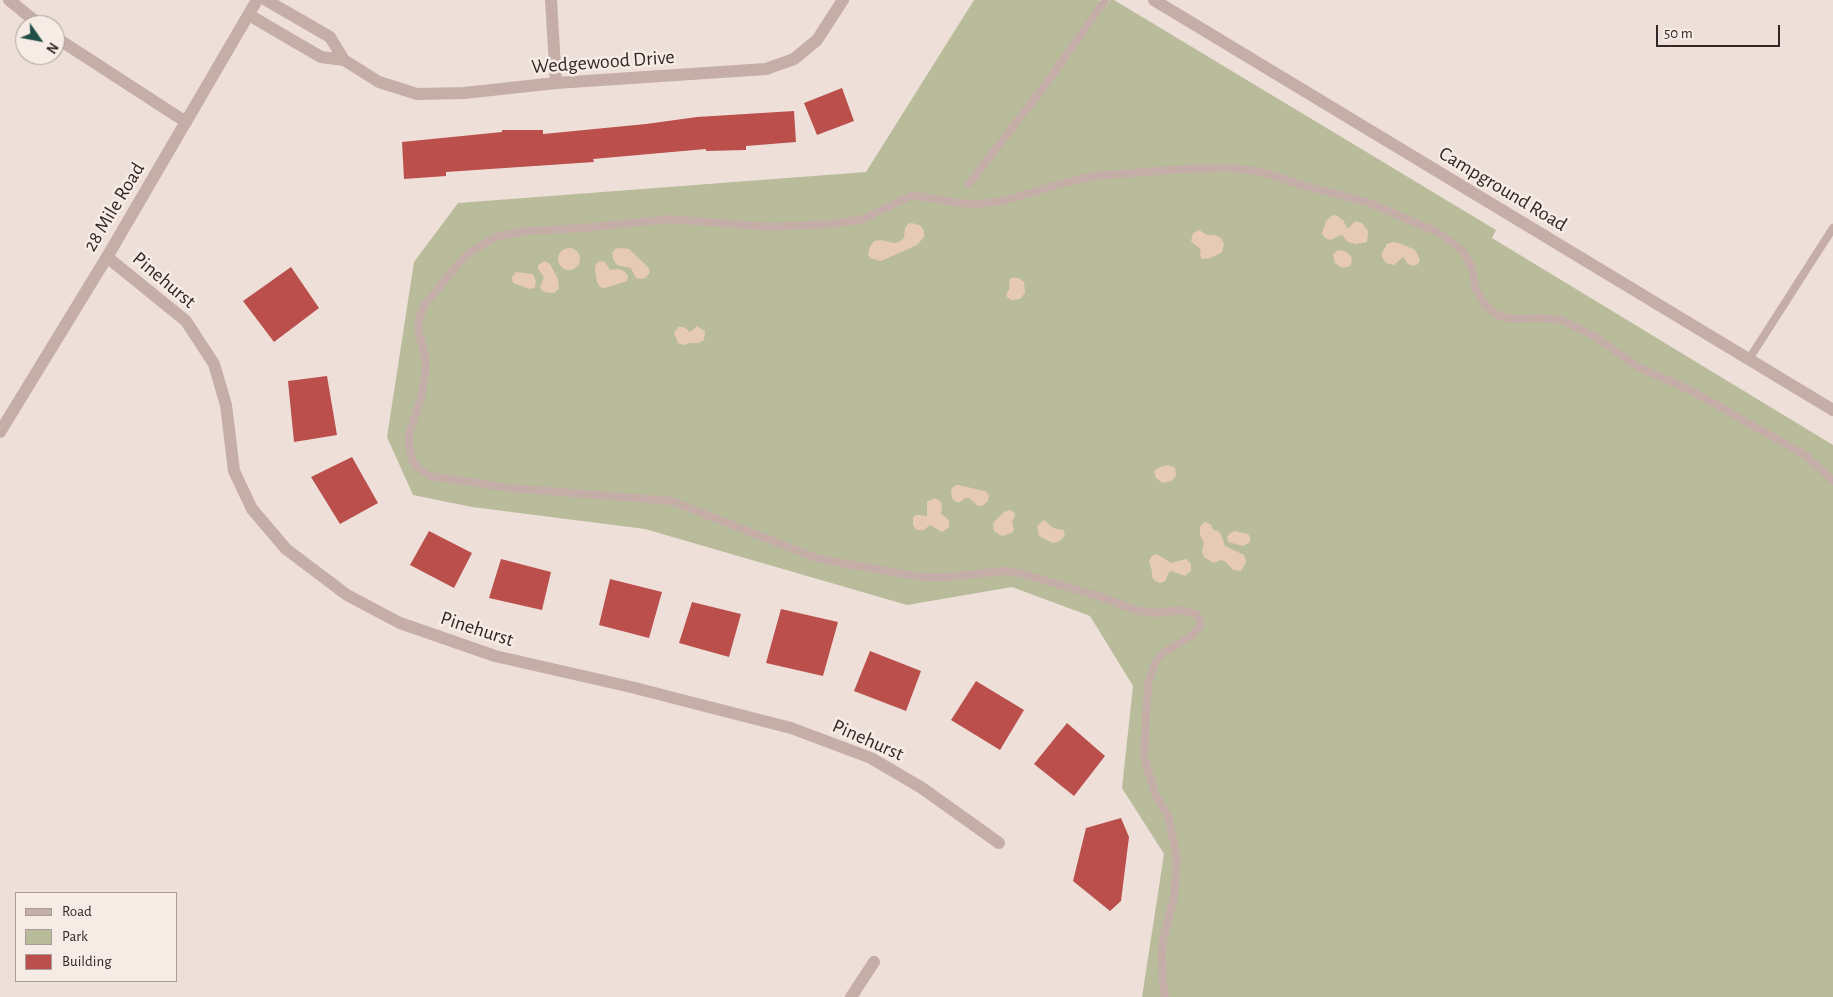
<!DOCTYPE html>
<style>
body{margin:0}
#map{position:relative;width:1833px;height:997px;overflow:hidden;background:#eee0d9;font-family:"Alegreya Sans",sans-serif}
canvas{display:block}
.legend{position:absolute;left:15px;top:892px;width:162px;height:90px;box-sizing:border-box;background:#f7ebe5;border:1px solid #a89d99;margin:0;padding:6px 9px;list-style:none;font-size:15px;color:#322827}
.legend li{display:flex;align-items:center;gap:10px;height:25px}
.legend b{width:25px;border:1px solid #a89d99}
.north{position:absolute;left:15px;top:15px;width:50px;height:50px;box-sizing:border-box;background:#f7ebe5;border:1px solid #a89d99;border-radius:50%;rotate:123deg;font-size:14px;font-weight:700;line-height:20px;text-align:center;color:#322827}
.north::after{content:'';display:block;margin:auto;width:18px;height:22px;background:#204f48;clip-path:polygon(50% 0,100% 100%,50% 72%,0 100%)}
.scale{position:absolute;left:1656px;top:25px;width:124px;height:22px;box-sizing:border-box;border:2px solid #322827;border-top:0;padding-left:6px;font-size:15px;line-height:18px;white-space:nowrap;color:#322827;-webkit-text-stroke:4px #f7ebe5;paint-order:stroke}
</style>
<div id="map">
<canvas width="1833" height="997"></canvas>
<ul class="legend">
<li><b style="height:6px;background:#c5aea7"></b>Road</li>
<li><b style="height:14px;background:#b8bc9b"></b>Park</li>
<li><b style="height:14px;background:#ba4f4c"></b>Building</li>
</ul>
<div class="north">N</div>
<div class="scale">50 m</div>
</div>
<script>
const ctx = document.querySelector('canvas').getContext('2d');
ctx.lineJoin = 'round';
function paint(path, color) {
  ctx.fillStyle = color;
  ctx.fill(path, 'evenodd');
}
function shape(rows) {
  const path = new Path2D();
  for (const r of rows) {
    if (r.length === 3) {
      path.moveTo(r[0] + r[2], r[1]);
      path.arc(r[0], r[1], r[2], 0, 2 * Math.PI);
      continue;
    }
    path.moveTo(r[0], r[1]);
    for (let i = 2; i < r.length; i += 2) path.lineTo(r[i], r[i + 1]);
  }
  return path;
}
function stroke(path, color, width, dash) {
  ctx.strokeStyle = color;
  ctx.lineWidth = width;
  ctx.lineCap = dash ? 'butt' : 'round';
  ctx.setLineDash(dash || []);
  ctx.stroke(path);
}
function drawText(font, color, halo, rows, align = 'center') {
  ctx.font = font + ' "Alegreya Sans",sans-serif';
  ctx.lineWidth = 5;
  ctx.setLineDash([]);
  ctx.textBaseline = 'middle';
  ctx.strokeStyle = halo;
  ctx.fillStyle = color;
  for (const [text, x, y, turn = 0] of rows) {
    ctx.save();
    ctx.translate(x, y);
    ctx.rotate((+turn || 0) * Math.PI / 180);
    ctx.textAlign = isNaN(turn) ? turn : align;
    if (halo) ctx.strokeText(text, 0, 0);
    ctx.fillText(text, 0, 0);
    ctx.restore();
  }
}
paint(shape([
 [974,0,1098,0,1106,5,1110,0,1114,0,1496,230,1492,238,1833,445,1833,997,1142,997,1164,854,1122,788,1133,686,1090,616,1012,587,907,605,645,529,472,507,413,495,387,437,414,262,458,203,866,172]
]), '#b8bc9b');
paint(shape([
 [1336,215,1343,220,1347,228,1349,228,1355,221,1362,223,1368,231,1367,242,1356,244,1348,242,1342,235,1330,240,1324,237,1322,233,1326,221,1331,216],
 [912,223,921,226,924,231,924,237,917,245,881,261,870,258,868,254,870,247,874,241,881,240,894,243,899,242,904,238,905,228,908,224],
 [1199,230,1207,235,1215,235,1221,238,1224,244,1222,252,1211,258,1202,259,1200,255,1201,250,1191,241,1193,233],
 [1393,242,1402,244,1415,250,1420,259,1418,264,1414,266,1408,264,1403,257,1394,265,1386,263,1382,257,1382,253,1387,244],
 [569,259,11],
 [620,248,629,249,648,267,650,272,646,278,641,279,636,278,631,268,617,265,614,261,612,253,615,249],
 [1338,250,1345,251,1351,256,1352,262,1350,266,1342,268,1335,263,1333,254],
 [545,261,550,264,558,279,559,289,554,293,544,292,540,288,544,277,538,269,538,265],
 [600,261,605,262,610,270,618,269,624,271,628,276,627,281,605,288,600,287,597,282,595,269,596,264],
 [516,272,533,274,536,281,535,288,530,289,513,283,512,277],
 [1011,278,1019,278,1024,282,1025,293,1020,299,1011,300,1006,296,1007,293,1010,288,1009,282],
 [697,326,705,331,704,340,699,343,690,343,684,345,678,343,674,333,678,327,684,327,690,332],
 [1168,465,1175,468,1176,476,1171,481,1162,483,1156,478,1154,471,1160,467],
 [958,485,985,491,989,495,988,501,982,506,977,505,969,498,965,498,960,502,956,502,952,498,951,490,954,486],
 [935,498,940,501,942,504,941,514,949,520,949,527,942,532,930,525,924,530,916,530,913,524,913,518,916,515,927,516,927,502],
 [1010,510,1014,512,1015,516,1012,522,1014,530,1012,533,1002,536,994,531,993,523,1004,512],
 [1044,520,1053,528,1063,530,1065,534,1062,539,1058,542,1053,543,1039,536,1037,526],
 [1206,522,1211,525,1213,530,1218,531,1221,534,1225,546,1244,555,1246,562,1241,571,1233,570,1226,562,1221,560,1214,563,1204,557,1202,551,1204,542,1200,535,1200,527,1203,523],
 [1234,531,1248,534,1250,537,1250,542,1243,546,1228,542,1227,536],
 [1157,554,1171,563,1186,559,1191,564,1191,571,1185,576,1171,571,1168,574,1165,581,1160,583,1155,581,1152,577,1152,571,1149,561,1152,556]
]), '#e7cab3');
paint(shape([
 [842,88,854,121,817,135,804,103],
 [794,111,796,142,746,146,746,150,706,151,706,149,593,159,594,162,446,172,446,176,404,179,402,142,502,132,502,130,543,130,543,134,646,124,697,117],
 [291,267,319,308,274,342,243,301],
 [327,376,337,435,294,442,288,381],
 [352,457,378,503,340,524,311,477],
 [429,531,472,553,454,588,410,565],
 [501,559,551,572,542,610,489,598],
 [610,579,662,592,649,638,599,625],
 [692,602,741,614,729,657,679,643],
 [781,609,838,622,823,676,766,663],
 [870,651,921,671,906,711,854,691],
 [976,681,1024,710,1000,750,951,720],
 [1067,723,1105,756,1074,796,1034,764],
 [1121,818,1129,837,1121,901,1110,911,1073,881,1086,828]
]), '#ba4f4c');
stroke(shape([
 [969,184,1051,77,1105,0],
 [1749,359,1833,228],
 [1165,997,1163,983,1162,953,1163,940,1174,897,1177,859,1169,818,1155,793,1144,757,1148,683,1156,661,1165,652,1191,636,1200,626,1200,619,1196,614,1181,610,1159,613,1138,611,1098,596,1016,572,1004,571,947,577,922,577,830,561,813,557,672,501,510,488,430,476,417,467,413,461,409,447,409,434,421,398,426,368,425,356,419,333,419,320,425,304,460,262,470,252,496,237,526,231,583,228,670,219,771,227,832,224,863,219,911,196,919,196,958,203,979,204,1003,201,1060,184,1094,176,1185,169,1231,168,1262,172,1305,186,1367,202,1435,231,1449,240,1464,252,1472,268,1476,289,1484,303,1495,314,1512,319,1538,318,1561,320,1594,336,1638,367,1690,390,1805,455,1833,481]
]), '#c5aea7', 8);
stroke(shape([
 [9,0,40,25],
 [266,0,330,37,344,60],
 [551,0,556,83],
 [249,15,321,57,344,60,379,82,417,94,464,93,556,83,766,69,794,59,817,40,843,0],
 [55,37,186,122],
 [107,257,186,321,214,364,226,405,234,471,252,509,286,549,347,595,400,623,495,656,631,687,791,728,871,758,922,788,999,843],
 [851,997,874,962]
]), '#c5aea7', 12);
stroke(shape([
 [1154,0,1833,410],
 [0,432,107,257,257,0]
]), '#c5aea7', 12);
drawText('20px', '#322827', '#f7ebe5', [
 ["Wedgewood Drive",603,62,-4],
 ["Campground Road",1503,189,31],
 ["28 Mile Road",114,207,-59],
 ["Pinehurst",164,280,40],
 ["Pinehurst",477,629,18],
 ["Pinehurst",868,740,24]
]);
</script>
